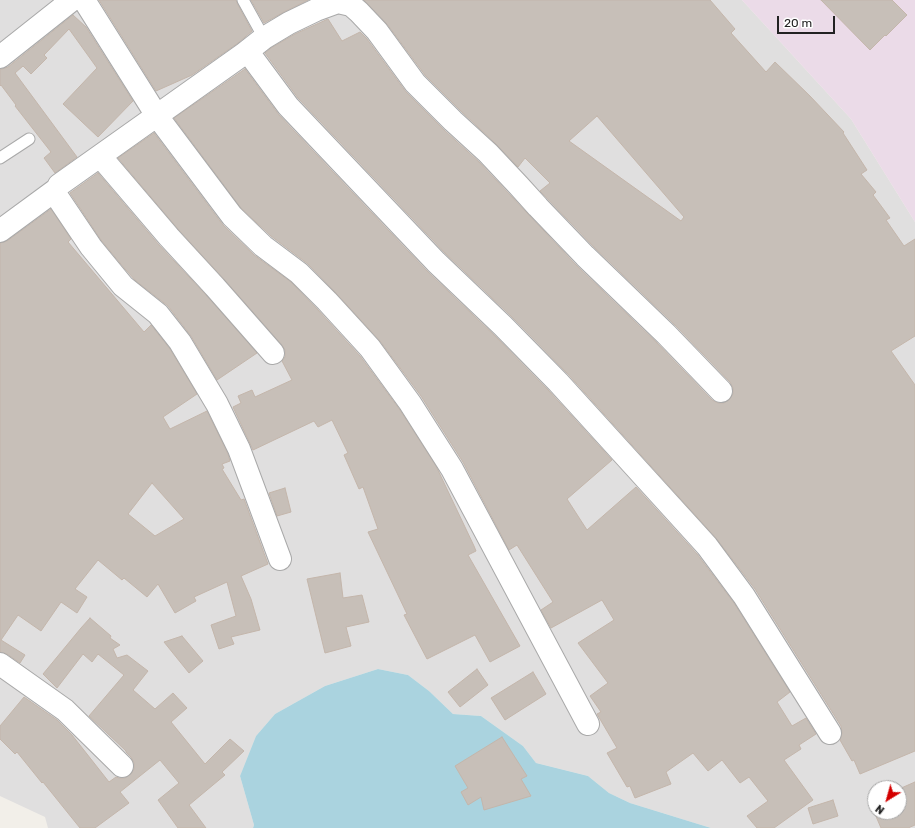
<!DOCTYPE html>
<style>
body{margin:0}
#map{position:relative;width:915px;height:828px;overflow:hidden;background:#f2efe9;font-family:Rubik,sans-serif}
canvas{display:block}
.north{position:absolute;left:867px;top:780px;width:40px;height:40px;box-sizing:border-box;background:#fff;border:1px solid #a7a7a7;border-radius:50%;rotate:217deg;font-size:11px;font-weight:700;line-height:16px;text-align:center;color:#222}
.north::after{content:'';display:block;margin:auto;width:14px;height:18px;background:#d40000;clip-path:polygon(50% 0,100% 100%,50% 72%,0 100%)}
.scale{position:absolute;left:777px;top:16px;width:58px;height:18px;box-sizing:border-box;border:2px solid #222;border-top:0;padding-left:5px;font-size:12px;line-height:14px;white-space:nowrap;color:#222;-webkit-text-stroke:3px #fff;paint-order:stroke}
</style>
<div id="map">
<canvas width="915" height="828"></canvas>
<div class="north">N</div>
<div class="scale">20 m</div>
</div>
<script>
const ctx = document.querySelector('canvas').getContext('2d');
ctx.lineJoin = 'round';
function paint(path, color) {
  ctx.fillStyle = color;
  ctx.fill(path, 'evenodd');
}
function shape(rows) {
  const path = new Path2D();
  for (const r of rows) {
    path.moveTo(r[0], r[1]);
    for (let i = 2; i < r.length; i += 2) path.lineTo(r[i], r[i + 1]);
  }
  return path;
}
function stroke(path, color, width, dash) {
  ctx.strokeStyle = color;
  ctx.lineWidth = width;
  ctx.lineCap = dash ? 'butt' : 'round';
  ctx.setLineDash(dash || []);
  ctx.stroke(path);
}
paint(shape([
 [0,0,742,0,851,119,915,222,915,828,711,828,630,803,609,793,588,776,536,763,523,746,481,716,453,714,429,691,408,675,378,669,325,686,275,714,256,736,240,776,254,825,253,828,48,828,45,817,0,796],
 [875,788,899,788,899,812,875,812]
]), '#e0dfdf');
paint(shape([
 [742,0,915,0,915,222,851,119]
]), '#ebdbe8');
paint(shape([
 [378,669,408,675,429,691,453,714,481,716,523,746,536,763,588,776,609,793,630,803,711,828,253,828,254,825,240,776,256,736,275,714,325,686]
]), '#aad3df');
const building = shape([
 [99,0,236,0,237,3,252,31,238,43,192,75,156,91,99,0],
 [251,0,308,0,284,12,264,23,251,0],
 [364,0,710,0,735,29,731,33,766,72,775,62,810,96,844,132,843,133,867,170,861,174,876,192,873,195,890,218,886,220,904,246,915,239,915,336,891,351,915,385,915,751,860,774,854,760,852,761,840,740,842,733,841,726,755,589,716,538,567,373,512,317,445,253,298,98,265,53,271,48,295,34,328,19,342,41,360,32,367,39,406,92,444,130,479,162,576,265,657,343,712,400,718,403,724,403,729,400,733,394,733,388,730,382,675,325,594,247,540,191,550,183,525,158,518,167,496,144,462,112,425,75,387,24,364,0],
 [597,116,684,217,681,221,569,141,597,116],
 [821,0,892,0,907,15,886,36,885,35,870,50,821,0],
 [73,15,86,27,133,101,98,137,63,104,97,68,69,29,44,55,47,58,31,74,23,66,15,73,77,157,55,173,44,158,51,152,15,106,16,105,1,85,0,86,0,69,2,69,8,67,73,15],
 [245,69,279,115,427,271,494,335,549,391,612,460,567,499,587,530,636,487,697,554,734,603,790,692,777,702,792,726,806,718,816,734,799,745,801,749,784,760,813,800,774,828,757,828,747,816,768,801,749,777,740,783,722,760,708,771,693,753,666,772,671,784,635,798,630,786,627,787,607,753,617,748,597,714,601,712,590,696,608,683,578,643,614,620,602,600,551,628,541,610,553,602,517,545,509,550,463,462,421,396,380,341,336,293,308,264,271,236,241,208,174,118,245,69],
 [154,133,223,225,254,255,291,282,318,310,360,356,400,410,436,466,474,546,476,551,468,555,520,646,490,662,475,635,427,659,404,615,407,614,368,532,378,529,363,487,359,489,344,455,348,453,332,420,318,427,314,421,253,450,233,407,241,403,238,396,252,390,255,397,292,380,282,361,285,357,285,350,282,345,224,279,178,229,118,158,154,133],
 [98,173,159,245,206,295,257,353,217,380,191,336,168,306,136,281,125,269,101,240,70,193,98,173],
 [51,209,71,239,68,242,144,332,151,325,170,349,197,394,163,417,170,429,207,411,228,454,230,461,222,464,224,468,222,469,241,500,244,499,268,564,241,576,251,599,260,630,231,637,234,644,219,649,211,625,236,616,227,582,194,597,196,601,175,613,158,584,147,597,124,578,122,580,98,560,75,589,87,597,77,613,61,602,41,631,18,615,1,640,25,655,20,663,7,654,0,652,0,243,7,241,51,209],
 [152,483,184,519,155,536,128,514,152,483],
 [285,488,291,512,277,516,269,493,285,488],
 [340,573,343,598,362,595,369,622,346,627,351,646,325,653,307,579,340,573],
 [90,618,111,636,110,638,120,645,113,649,117,658,127,655,148,671,133,690,155,709,173,693,187,708,171,722,205,764,230,739,244,751,222,772,225,775,189,805,206,828,178,828,158,800,179,783,160,760,120,792,129,803,95,828,80,828,43,782,42,783,17,752,15,754,0,739,0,726,24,697,57,720,72,735,109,782,116,777,119,778,125,778,131,774,134,769,134,763,131,757,126,752,126,751,89,716,124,675,98,654,92,662,83,654,57,688,43,674,81,628,90,618],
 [182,636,203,661,189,673,164,642,182,636],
 [477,669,488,685,460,707,448,692,477,669],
 [533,672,546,694,505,720,491,698,533,672],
 [502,737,527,776,521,779,531,796,484,810,481,797,468,805,461,792,468,788,455,766,502,737],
 [915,782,915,825,908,828,881,828,872,807,875,806,875,812,899,812,899,789,915,782],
 [833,800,838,816,813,824,808,808,833,800]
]);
paint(building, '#c7bfb8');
stroke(building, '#c4b6ab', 1);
const service = shape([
 [243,0,264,38],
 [0,158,29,139]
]);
const minor = shape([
 [84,0,157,116,232,216,263,246,299,273,327,301,370,348,410,403,452,469,588,724],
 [245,53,264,38,289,23,316,10,338,2,351,5,359,12,377,31,415,83,453,121,488,153,519,186,538,207,585,256,666,334,721,391],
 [0,57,72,0],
 [100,156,169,237,215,287,273,353],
 [0,231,57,189],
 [280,559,239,449,217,404,180,342,158,314,123,286,91,247,56,195,57,189,59,185,245,53,251,56,288,106,436,262,503,326,558,382,707,546,744,596,830,733],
 [0,664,65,710,122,766]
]);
stroke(service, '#a9a9a9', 13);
stroke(minor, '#a9a9a9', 24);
stroke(service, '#fff', 11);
stroke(minor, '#fff', 22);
</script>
